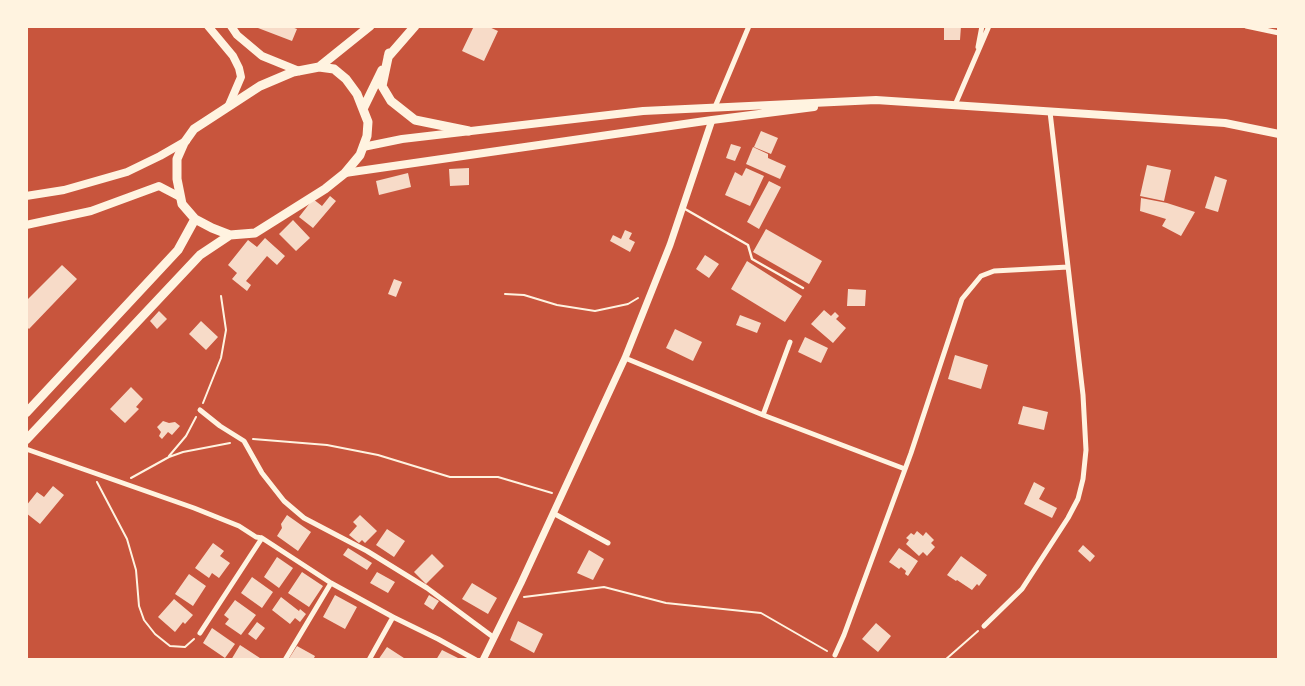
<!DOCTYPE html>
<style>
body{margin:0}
#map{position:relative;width:1305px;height:686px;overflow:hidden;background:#c8553d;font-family:"Open Sans",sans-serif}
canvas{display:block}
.frame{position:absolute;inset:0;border:28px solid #fff3e0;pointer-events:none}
</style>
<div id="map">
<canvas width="1305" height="686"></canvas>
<div class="frame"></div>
</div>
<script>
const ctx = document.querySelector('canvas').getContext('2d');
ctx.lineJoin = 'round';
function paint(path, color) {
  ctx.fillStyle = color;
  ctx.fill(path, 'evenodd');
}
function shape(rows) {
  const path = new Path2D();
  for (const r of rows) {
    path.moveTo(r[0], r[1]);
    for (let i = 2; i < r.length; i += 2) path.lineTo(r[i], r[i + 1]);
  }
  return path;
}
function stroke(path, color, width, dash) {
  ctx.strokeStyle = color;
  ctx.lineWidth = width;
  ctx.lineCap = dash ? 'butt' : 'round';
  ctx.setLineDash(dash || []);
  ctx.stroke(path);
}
paint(shape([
 [259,26,289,26,297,29,292,41,258,28],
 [474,26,487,26,498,31,484,61,462,51],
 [944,26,961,26,960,40,944,40],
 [761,131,778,138,771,154,754,147],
 [731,144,741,147,735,161,726,158],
 [753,147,768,154,768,158,786,166,780,179,746,164],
 [1147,165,1171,170,1164,201,1140,196],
 [469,168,469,185,450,186,449,169],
 [746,168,764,176,750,206,725,195,735,172,742,176],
 [408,173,411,187,379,195,376,181],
 [1215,176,1227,180,1218,212,1205,208],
 [769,181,781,187,759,229,747,222],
 [330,196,336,201,313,228,299,217,313,199,322,206],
 [1141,198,1167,203,1195,212,1181,236,1162,226,1166,219,1140,211],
 [293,220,310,238,296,251,279,234],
 [766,229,822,261,809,284,753,252],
 [625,230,632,233,629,239,635,242,630,252,610,241,613,235,621,239],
 [265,238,285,256,277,265,267,256,246,281,251,285,247,291,232,279,237,273,228,265,248,240,257,247],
 [705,255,719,264,709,278,696,269],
 [747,261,802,296,785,322,731,289],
 [62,265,77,279,29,329,26,326,26,301],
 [394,279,402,282,396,297,388,294],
 [848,289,866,290,865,306,847,306],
 [824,310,831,316,835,312,839,316,836,319,846,328,833,343,811,324],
 [159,311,167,319,157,329,150,321],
 [740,315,761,323,757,333,736,325],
 [201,321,218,337,206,350,189,334],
 [675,329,702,342,693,361,666,348],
 [805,337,828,348,821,363,798,352],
 [955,355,988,365,981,389,948,379],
 [131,387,143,399,136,407,139,409,125,423,110,409],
 [1023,406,1048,412,1044,430,1018,424],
 [163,421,169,423,175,422,180,426,172,435,168,432,162,439,159,436,161,432,157,427],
 [1034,482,1045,488,1039,499,1057,508,1052,518,1024,504],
 [53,486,64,495,40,524,26,513,26,506,37,492,44,497],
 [287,515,311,532,298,551,277,536,282,528,281,524],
 [360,515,377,531,365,543,362,540,359,543,349,535,357,526,353,522],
 [387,529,405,541,394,557,376,545],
 [917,531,923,536,926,532,934,540,931,543,935,547,927,556,923,552,919,556,906,544,909,540,906,538,911,533,914,535],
 [213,543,224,551,220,556,230,563,219,578,212,573,209,578,195,568],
 [1083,545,1095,556,1090,562,1078,551],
 [348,548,372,563,367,570,343,555],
 [899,548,918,561,908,576,905,574,906,571,901,567,899,569,889,562],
 [589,550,604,559,593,580,577,573],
 [432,554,444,566,426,584,414,572],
 [961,556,987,575,979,586,977,584,972,590,957,580,956,581,947,575],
 [277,557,293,568,279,588,264,577],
 [302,572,323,586,309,607,288,593],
 [377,572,395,582,388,593,370,583],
 [189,574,206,586,193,606,175,594],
 [252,577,273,592,262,608,241,593],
 [472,583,497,598,488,614,462,599],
 [335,595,357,607,345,629,323,617],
 [429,595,439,601,433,610,424,604],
 [281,597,299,611,300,609,306,614,300,622,295,618,290,624,272,610],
 [174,599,193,615,185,624,183,622,175,632,158,617],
 [235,600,256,615,241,635,225,624,229,619,224,615],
 [518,621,543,634,534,653,510,640],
 [257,622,265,628,256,640,248,634],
 [876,623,891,636,878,652,862,639],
 [212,628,235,644,225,658,203,643],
 [240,645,263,660,231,660],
 [297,646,315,656,313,660,288,660],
 [387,647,407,660,378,660],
 [442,650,458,658,457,660,436,660]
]), '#f7dbc8');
stroke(shape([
 [505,294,524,295,557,305,595,311,628,304,638,298],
 [203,403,221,358,226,330,221,296],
 [253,439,327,445,378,455,450,477,498,477,552,493],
 [169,456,186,436,196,417],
 [131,478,169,457,183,452,230,443],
 [97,482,127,539,136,570,139,606,144,620,155,634,170,646,185,647,194,639],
 [524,597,604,587,666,603,761,613,827,651],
 [945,660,978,631]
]), '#fff3e0', 2);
stroke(shape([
 [685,209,748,245,752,259,803,288]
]), '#fff3e0', 2.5);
stroke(shape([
 [1246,26,1279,33],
 [978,47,982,26],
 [955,105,989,26],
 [715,107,749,26],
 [625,358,763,415,905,469],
 [200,410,220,426,244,441,262,473,284,501,304,518,367,551,427,588,493,637],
 [763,415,790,342],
 [26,449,194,508,239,526,256,537,262,538,331,583,393,617,438,639,476,660],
 [553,513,608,543],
 [984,626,1022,589,1068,518,1078,499,1083,479,1086,450,1083,395,1050,112],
 [200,633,262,538],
 [835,655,844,635,911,453,962,299,981,276,994,271,1068,267],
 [285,660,331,583],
 [369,660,393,617]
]), '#fff3e0', 5);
stroke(shape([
 [483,660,521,583,625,358,670,245,712,120]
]), '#fff3e0', 7);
stroke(shape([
 [208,26,233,56,239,68,241,77,229,105],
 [231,26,237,35,262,56,299,71],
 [363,147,402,139,643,111,876,100,1225,123,1279,134],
 [345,173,712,120,814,107],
 [26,196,64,190,127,172,160,156,186,141],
 [26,225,91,211,159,186,180,197]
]), '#fff3e0', 8);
stroke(shape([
 [389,53,382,86,391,101,415,120,469,131],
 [388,57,415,26],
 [319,67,334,69,346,79,357,94,368,122,367,136,360,155,345,173,325,189,255,233,230,235,212,228,195,219,182,204,177,179,177,159,184,143,194,129,260,86,293,72,319,67],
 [319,67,370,26],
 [363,109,382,70],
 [26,413,178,250,195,219],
 [26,440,200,255,230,235]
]), '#fff3e0', 9);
</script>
